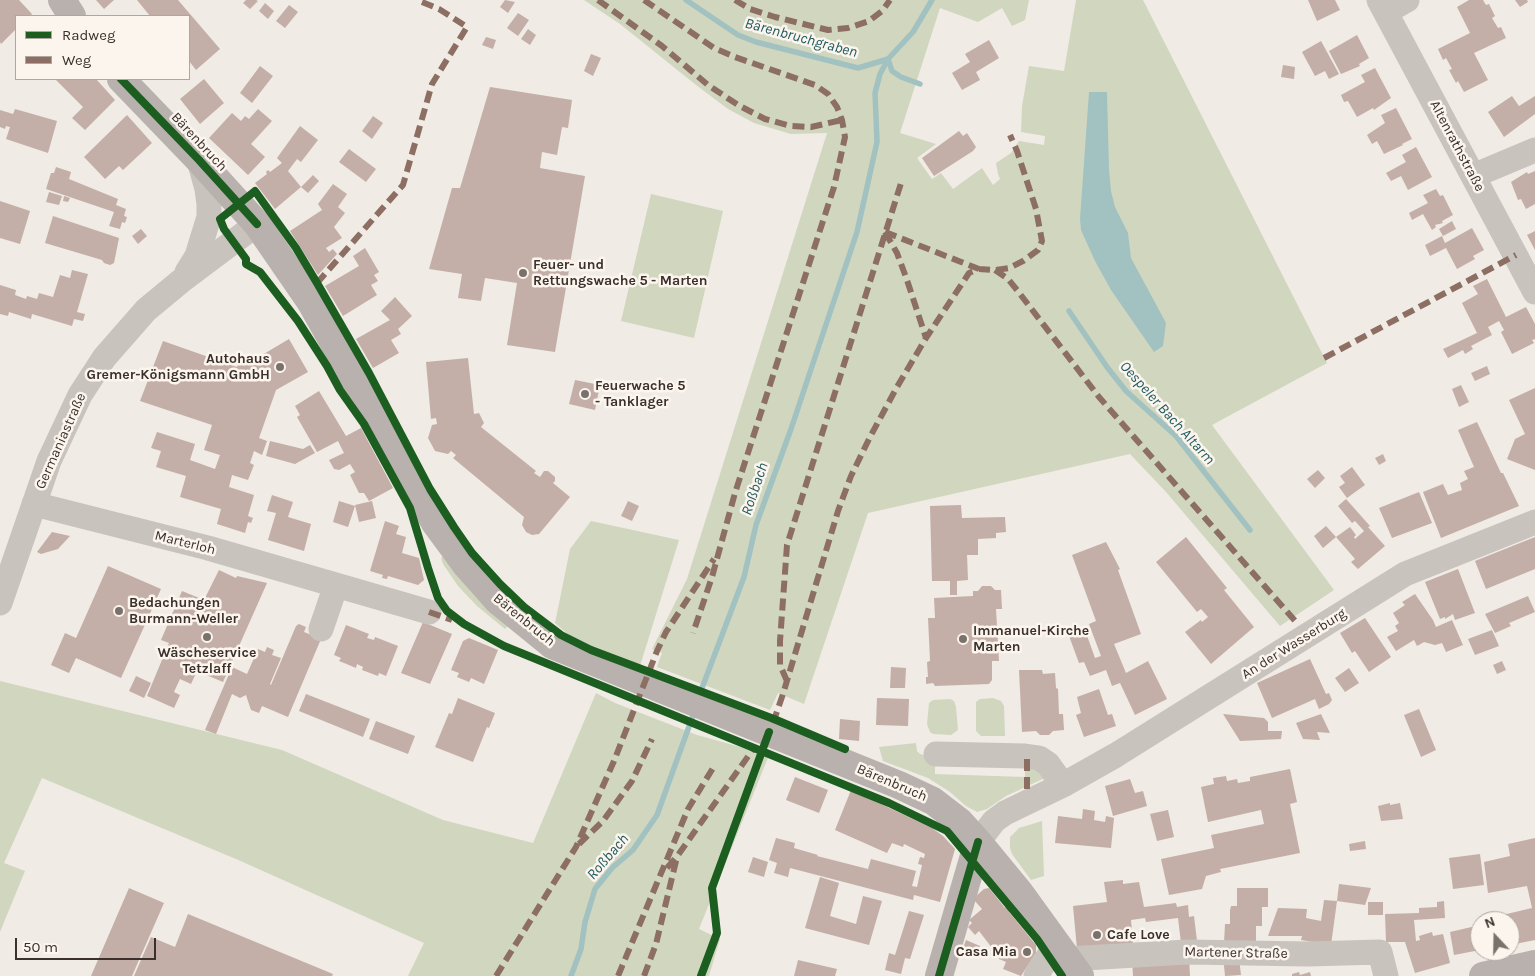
<!DOCTYPE html>
<meta charset="utf-8">
<style>
body{margin:0}
#map{position:relative;width:1535px;height:976px;overflow:hidden;background:#f0ebe5;font-family:Karla,sans-serif}
canvas{display:block}
.legend{position:absolute;left:15px;top:15px;width:175px;height:65px;box-sizing:border-box;background:#fbf5ee;border:1px solid #aea6a0;margin:0;padding:6px 9px;list-style:none;font-size:15px;color:#3b302b}
.legend li{display:flex;align-items:center;gap:10px;height:25px}
.legend b{width:25px;border:1px solid #aea6a0}
.north{position:absolute;left:1470px;top:911px;width:50px;height:50px;box-sizing:border-box;background:#fbf5ee;border:1px solid #aea6a0;border-radius:50%;rotate:339deg;font-size:14px;font-weight:700;line-height:20px;text-align:center;color:#3b302b}
.north::after{content:'';display:block;margin:auto;width:18px;height:22px;background:#7a716c;clip-path:polygon(50% 0,100% 100%,50% 72%,0 100%)}
.scale{position:absolute;left:15px;top:938px;width:141px;height:22px;box-sizing:border-box;border:2px solid #3b302b;border-top:0;padding-left:6px;font-size:15px;line-height:18px;white-space:nowrap;color:#3b302b;-webkit-text-stroke:4px #fbf5ee;paint-order:stroke}
</style>
<div id="map">
<canvas width="1535" height="976"></canvas>
<ul class="legend">
<li><b style="height:6px;background:#1b5e20"></b>Radweg</li>
<li><b style="height:6px;background:#8d6e63"></b>Weg</li>
</ul>
<div class="north">N</div>
<div class="scale">50 m</div>
</div>
<script>
const ctx = document.querySelector('canvas').getContext('2d');
ctx.lineJoin = 'round';
function paint(path, color) {
  ctx.fillStyle = color;
  ctx.fill(path, 'evenodd');
}
function shape(rows) {
  const path = new Path2D();
  for (const r of rows) {
    path.moveTo(r[0], r[1]);
    for (let i = 2; i < r.length; i += 2) path.lineTo(r[i], r[i + 1]);
  }
  return path;
}
function stroke(path, color, width, dash) {
  ctx.strokeStyle = color;
  ctx.lineWidth = width;
  ctx.lineCap = dash ? 'butt' : 'round';
  ctx.setLineDash(dash || []);
  ctx.stroke(path);
}
function drawText(font, color, halo, rows, align = 'center') {
  ctx.font = font + ' Karla,sans-serif';
  ctx.lineWidth = 5;
  ctx.setLineDash([]);
  ctx.textBaseline = 'middle';
  ctx.strokeStyle = halo;
  ctx.fillStyle = color;
  for (const [text, x, y, turn = 0] of rows) {
    ctx.save();
    ctx.translate(x, y);
    ctx.rotate((+turn || 0) * Math.PI / 180);
    ctx.textAlign = isNaN(turn) ? turn : align;
    if (halo) ctx.strokeText(text, 0, 0);
    ctx.fillText(text, 0, 0);
    ctx.restore();
  }
}
paint(shape([
 [584,0,1029,0,1025,20,1012,26,1002,8,978,22,940,8,900,133,936,144,917,158,932,179,941,173,953,189,982,168,993,185,1000,179,998,174,996,163,1011,153,1019,141,1044,145,1045,136,1021,132,1022,106,1029,66,1064,71,1076,0,1143,0,1327,363,1212,425,1334,590,1280,626,1166,492,1130,454,868,513,804,704,778,693,770,710,657,667,662,653,652,649,687,579,827,133,791,134,754,123,728,109,696,85,620,24],
 [651,194,723,211,694,338,621,321],
 [591,521,679,540,640,666,579,644,555,623,570,549],
 [444,556,508,626,505,629,477,606,458,586,443,564,441,558],
 [0,681,282,750,443,820,533,843,596,693,615,703,697,735,769,755,699,929,720,939,709,976,408,976,424,943,236,859,42,778,4,863,25,871,0,932],
 [993,698,1001,701,1004,706,1005,736,981,736,976,731,976,702,980,699],
 [950,699,954,701,956,707,958,730,951,735,933,734,930,732,927,724,929,703,933,700],
 [916,743,917,751,920,754,935,758,935,774,1025,777,1025,761,1047,777,1006,796,987,809,977,812,966,806,950,792,928,778,883,761,879,747],
 [1042,821,1044,876,1031,880,1012,854,1010,848,1010,837,1019,828]
]), '#d1d6bf');
paint(shape([
 [1089,92,1107,92,1109,169,1111,191,1115,207,1128,233,1131,258,1166,323,1163,346,1154,352,1111,290,1095,261,1081,230,1080,219]
]), '#a1c2c1');
stroke(shape([
 [686,0,738,35,756,42,858,68,888,59],
 [888,59,892,71,901,77,920,84],
 [1069,311,1107,367,1126,391,1176,436,1250,530],
 [699,696,744,577,756,525,791,429,857,232,877,142,875,93,880,74,888,59,913,32,932,0],
 [571,976,581,949,585,922,595,889,612,868,633,850,657,815,695,710]
]), '#a1c2c1', 5.5);
paint(shape([
 [0,0,19,0,32,14,30,16,16,16,16,29,1,44,0,42],
 [96,0,114,0,104,9],
 [137,0,178,0,220,49,196,70,189,61,189,16,150,16],
 [246,0,256,0,258,1,250,9,243,3],
 [505,0,515,2,508,13,500,7],
 [1308,0,1335,0,1340,10,1317,21],
 [1469,0,1483,0,1486,5,1489,4,1495,16,1492,18,1498,28,1501,27,1506,38,1474,53,1488,80,1464,92,1458,81,1456,83,1449,70,1452,69,1446,58,1443,60,1438,49,1470,33,1457,7],
 [1515,0,1527,0,1528,2,1520,7],
 [265,3,274,11,268,19,259,11],
 [289,5,298,12,285,28,276,21],
 [518,13,529,20,518,36,507,28],
 [528,29,536,35,530,45,521,39],
 [1357,35,1369,58,1359,64,1360,66,1341,74,1329,51],
 [486,37,496,40,493,49,482,45],
 [989,40,999,58,976,72,980,80,962,90,952,73,970,62,965,54],
 [1321,41,1339,74,1329,79,1325,71,1315,76,1302,52],
 [591,54,601,58,593,76,584,71],
 [1283,65,1295,67,1294,79,1281,77],
 [260,66,273,76,252,103,240,93],
 [1375,68,1391,98,1374,110,1373,108,1357,117,1348,101,1344,102,1341,95,1365,82,1361,75],
 [55,79,96,79,115,100,85,130,72,118,83,107],
 [204,79,224,103,200,124,180,99],
 [490,87,572,100,568,128,562,127,557,155,542,152,540,168,585,176,555,352,507,345,517,283,485,278,481,301,458,298,462,274,429,269,452,188,460,188],
 [1512,96,1519,106,1535,96,1535,114,1504,137,1488,112],
 [1396,108,1412,139,1402,144,1403,145,1384,154,1377,141,1372,144,1367,135,1385,123,1381,115],
 [15,109,57,121,48,153,6,139,10,127,6,126,5,129,0,127,0,110,13,114],
 [258,109,272,121,251,144,265,157,248,175,209,138,232,113,241,121,245,116,249,119],
 [127,115,152,143,123,170,119,166,105,179,84,157],
 [373,116,383,123,372,139,362,131],
 [300,126,318,140,301,162,297,159,288,171,301,187,275,209,255,183,267,174,266,172,268,170,270,172,282,163,277,158],
 [959,131,963,136,967,133,976,147,973,151,934,176,922,158],
 [1416,147,1432,177,1408,190,1401,176,1391,181,1386,173,1406,162,1402,155],
 [349,149,376,169,366,182,339,162],
 [56,167,71,172,69,179,118,199,116,205,126,209,124,216,127,217,125,223,122,222,120,229,109,226,114,212,46,189,51,173,54,173],
 [1535,171,1535,204,1526,209,1521,199,1518,200,1511,182,1527,172,1528,174],
 [313,175,319,181,308,193,301,187],
 [333,184,347,194,338,207,345,213,334,227,342,238,326,248,329,252,333,249,337,254,318,275,290,231,322,210,318,204],
 [1436,189,1440,196,1443,195,1453,215,1442,221,1443,223,1435,225,1436,227,1432,230,1423,214,1412,220,1409,213,1428,203,1423,195],
 [49,192,62,196,59,205,46,202],
 [64,196,70,198,68,202,63,201],
 [0,201,30,211,20,244,0,238],
 [53,216,119,238,114,263,110,265,104,263,102,260,45,243],
 [1452,221,1456,229,1443,236,1439,229],
 [1472,228,1484,250,1473,256,1475,259,1457,269,1446,248,1430,256,1425,245,1442,236,1445,243],
 [141,229,147,236,138,244,132,236],
 [1535,231,1535,250,1527,235],
 [365,248,379,272,374,275,378,281,371,285,377,295,343,316,325,286,359,266,353,256],
 [72,270,88,274,77,312,85,314,83,321,74,319,72,326,32,314,31,319,9,312,8,316,0,314,0,285,16,290,15,295,26,299,27,296,37,299,39,293,53,297,60,275,70,278],
 [1487,279,1506,317,1526,307,1535,324,1535,339,1532,340,1534,343,1512,354,1501,332,1504,330,1499,321,1488,327,1492,335,1471,346,1473,349,1465,354,1463,350,1448,358,1443,349,1477,333,1462,303,1478,294,1473,286],
 [395,297,412,316,398,329,401,334,391,340,399,353,373,368,356,339,390,320,381,311],
 [289,339,308,372,276,390,259,438,267,441,262,455,254,451,250,463,254,465,248,480,232,475,229,487,254,495,248,516,253,518,251,523,248,522,245,533,217,524,221,509,180,497,186,476,156,467,161,451,151,448,157,432,195,444,190,460,215,469,220,455,204,450,212,425,140,401,163,341,237,367,238,363,252,361],
 [468,358,474,414,479,413,484,423,481,427,536,471,534,473,540,477,544,471,548,471,555,477,555,481,553,483,570,497,539,534,532,535,526,532,522,525,524,517,453,458,456,455,451,451,448,454,435,451,428,438,432,425,437,424,436,418,431,419,426,362],
 [1487,366,1490,374,1475,381,1471,373],
 [575,380,600,385,595,410,569,404],
 [1461,385,1469,402,1459,407,1452,389],
 [1535,388,1535,470,1507,459,1515,439,1525,434,1509,400],
 [319,391,346,436,361,428,393,488,369,501,364,493,359,493,350,475,355,472,350,464,339,470,334,469,329,460,344,453,338,441,317,452,297,417,300,415,295,406],
 [1477,422,1501,473,1503,473,1519,506,1441,538,1423,492,1443,484,1448,495,1462,490,1460,483,1468,479,1464,471,1474,467,1458,430],
 [270,441,303,449,310,445,315,453,295,464,266,456],
 [1383,454,1386,461,1379,465,1375,458],
 [1352,467,1365,485,1347,498,1339,487,1345,483,1340,476],
 [1318,470,1325,478,1315,488,1307,479],
 [1419,492,1432,523,1392,538,1379,508],
 [272,495,293,502,288,517,311,524,304,551,268,540,276,513,267,511],
 [1346,499,1370,526,1368,527,1385,546,1358,569,1351,562,1355,559,1336,537,1323,548,1314,536,1326,526,1336,537,1350,527,1356,535,1354,537,1355,539,1364,531,1355,521,1352,523,1338,506],
 [339,501,355,506,348,527,333,522],
 [372,501,376,518,359,522,355,505],
 [628,501,639,506,632,521,621,516],
 [961,505,962,518,1005,517,1006,532,996,533,996,538,978,539,978,555,967,555,968,580,957,581,957,595,950,595,950,581,932,581,930,506],
 [385,521,399,526,396,534,406,537,402,553,419,558,424,580,418,585,388,576,387,579,382,578,383,575,370,571],
 [52,532,70,536,58,549,41,554,37,552],
 [1186,537,1227,588,1224,590,1254,627,1211,664,1185,632,1201,620,1202,622,1208,617,1201,609,1197,612,1156,562],
 [1535,537,1535,569,1486,589,1475,561],
 [1106,542,1120,569,1118,570,1141,634,1114,644,1126,673,1148,661,1167,699,1135,715,1120,683,1112,686,1106,670,1090,676,1084,662,1079,663,1069,636,1085,630,1095,658,1101,656,1089,624,1096,621,1072,555],
 [108,566,161,589,121,678,76,658,69,673,51,665,65,633,76,638],
 [1458,569,1475,613,1455,620,1453,614,1445,619,1445,617,1440,619,1425,582],
 [219,570,236,578,237,576,267,583,223,682,197,671,191,684,180,679,174,692,180,695,174,708,147,696,169,643,161,640,182,591,204,600],
 [982,586,991,586,995,590,1001,590,1002,609,996,609,999,661,992,661,992,680,989,684,935,686,933,683,926,684,926,677,928,677,927,662,930,661,928,618,935,618,934,598,973,596,973,591,978,591],
 [1415,594,1433,620,1436,627,1452,620,1463,645,1446,652,1442,643,1435,645,1424,642,1417,646,1414,640,1396,651,1387,637,1398,631,1395,626,1399,623,1393,613,1405,605,1402,602],
 [1528,596,1535,612,1509,623,1511,626,1495,633,1485,614],
 [1365,618,1391,657,1369,672,1355,651,1352,653,1340,633],
 [423,622,452,634,430,684,401,673],
 [299,624,306,627,304,632,321,639,288,717,262,706,259,713,251,710,246,695,240,698,232,694,216,734,205,730,232,667,247,674,258,649,265,652,267,647,274,650,272,655,281,658,270,684,271,685,296,626],
 [346,625,369,634,367,638,374,640,375,637,398,646,386,676,379,673,378,676,362,670,363,667,357,664,356,668,344,663,339,661,341,658,334,655],
 [1492,630,1499,646,1475,655,1468,639],
 [469,638,498,650,484,684,471,678,469,682,457,677,459,673,451,670,463,641],
 [1310,659,1326,694,1329,693,1332,700,1329,704,1319,709,1315,699,1272,718,1257,683],
 [1502,661,1506,670,1497,674,1493,665],
 [891,667,906,668,905,688,890,688],
 [1349,668,1359,683,1345,692,1335,678],
 [1019,670,1042,670,1043,674,1055,673,1056,688,1058,689,1059,714,1063,714,1064,730,1053,731,1049,735,1040,735,1036,731,1022,732],
 [136,676,151,683,144,698,129,691],
 [1099,689,1108,715,1112,714,1116,726,1084,737,1076,715,1081,713,1077,697],
 [306,694,370,719,363,737,299,711],
 [458,698,495,713,489,728,487,727,473,762,435,747,449,713,452,714],
 [877,698,909,699,908,726,876,725],
 [1419,709,1436,750,1421,757,1404,715],
 [1223,714,1264,718,1268,722,1268,731,1282,731,1281,739,1240,741],
 [1321,714,1330,733,1317,732,1320,740,1303,739,1296,723],
 [840,719,860,721,859,741,839,739],
 [376,721,415,736,408,754,369,739],
 [1290,769,1297,802,1290,804,1300,853,1220,869,1221,872,1206,876,1202,889,1169,895,1161,859,1214,848,1211,835,1264,824,1261,810,1208,822,1201,787,1214,784,1213,778,1226,776,1227,781,1237,779,1238,783,1250,781,1250,777],
 [795,777,828,790,819,813,786,800],
 [1130,779,1135,793,1143,791,1147,806,1113,816,1105,786],
 [851,790,932,828,943,836,955,849,940,902,914,895,913,900,790,868,788,877,774,873,777,863,769,860,776,838,795,843,794,848,818,855,817,856,868,869,871,859,916,871,912,886,917,887,922,865,918,864,920,857,924,858,925,854,904,844,903,847,892,843,887,853,835,830],
 [1390,803,1390,805,1400,803,1403,819,1381,821,1378,806],
 [1083,809,1095,811,1094,820,1105,822,1106,816,1114,818,1111,848,1055,843,1058,816,1082,819],
 [1168,810,1174,837,1157,841,1150,814],
 [1535,838,1535,940,1510,945,1510,921,1491,921,1490,918,1532,908,1527,886,1488,893,1484,862,1510,856,1508,844],
 [1365,841,1366,849,1350,851,1349,844],
 [1480,854,1484,885,1453,889,1449,858],
 [753,857,768,862,764,877,748,872],
 [820,877,839,883,830,916,856,924,863,896,882,901,869,945,805,928],
 [1123,880,1123,884,1139,882,1144,907,1176,903,1177,907,1188,905,1189,917,1194,916,1197,941,1181,943,1178,918,1146,922,1145,918,1131,920,1133,943,1077,949,1073,906,1107,902,1104,882],
 [1339,884,1371,888,1365,905,1337,901],
 [129,888,164,903,132,976,91,976],
 [989,888,1005,908,1006,907,1010,911,1009,912,1036,945,1036,953,1021,976,1003,969,1006,962,999,959,999,957,979,931,975,935,968,927,972,923,969,920,982,909,974,900,976,896,984,889],
 [1237,888,1268,888,1268,907,1262,907,1262,926,1256,926,1256,944,1224,943,1225,924,1230,924,1230,910,1231,906,1237,906],
 [1324,900,1337,901,1331,945,1301,940,1302,936,1268,936,1278,908,1307,909,1306,918,1321,921],
 [1444,901,1445,918,1414,920,1416,941,1420,940,1419,936,1432,932,1433,936,1443,934,1450,963,1415,973,1405,942,1386,942,1385,914,1419,913,1419,908,1437,907,1437,902],
 [1368,902,1383,902,1383,915,1368,915],
 [909,911,924,915,910,959,905,958,901,974,885,970,889,953,895,955],
 [188,914,333,974,332,976,134,976,151,937,175,947],
 [1480,925,1480,950,1454,955,1450,932],
 [966,940,980,946,977,954,963,948],
 [1189,956,1190,976,1133,976,1132,959],
 [1223,956,1239,958,1241,975,1225,976],
 [798,960,837,969,835,976,794,976],
 [1299,972,1300,975,1310,972,1311,976,1292,976,1292,974]
]), '#c3afa7');
stroke(shape([
 [1379,0,1535,292],
 [1386,12,1407,0],
 [1473,176,1535,150],
 [187,272,197,256,209,217,209,204,207,189,199,160],
 [34,504,208,548,429,612],
 [0,603,49,461,80,395,104,358,146,310,181,281,257,224],
 [321,629,336,585],
 [936,754,1025,756,1039,758,1048,764,1063,785],
 [978,842,994,821,1005,813,1063,785,1116,755,1405,574,1535,522],
 [1068,959,1187,952,1308,954,1380,952,1386,976],
 [1036,976,1056,944]
]), '#c9c3be', 25);
stroke(shape([
 [62,0,72,16],
 [121,79,199,160,257,224,310,301,435,523,466,565,498,601,552,645,899,785,933,801,959,821,978,842,1020,893,1080,976],
 [939,976,978,842],
 [1483,976,1535,964]
]), '#b8b1ad', 28);
stroke(shape([
 [598,0,662,46,708,85,738,105,765,119,791,126,811,127,842,120],
 [644,0,714,48,735,57,815,85,828,94,837,107,842,120,845,137,834,187,735,493,712,577,693,633],
 [735,0,750,9,775,17,828,30,848,28,869,21,882,11,890,0],
 [885,232,897,253,907,280,926,338],
 [885,232,979,269],
 [995,270,1008,279,1017,290,1099,397,1296,622],
 [317,283,403,185,432,84,467,27,439,9,417,0],
 [1324,358,1516,255],
 [429,612,452,620],
 [787,681,780,665,780,641,787,545,902,180],
 [773,723,783,694,838,511,851,476,870,437,897,387,926,338,969,273,979,269,995,270,1009,268,1023,261,1038,250,1042,241,1036,209,1017,151,1010,135],
 [1027,789,1027,756],
 [579,844,603,821,632,781,652,739],
 [667,868,678,855,754,748],
 [496,976,576,847,614,761,657,651,666,632,714,559],
 [618,976,688,809,713,768],
 [644,976,656,944,677,857]
]), '#8d6e63', 6, [12, 6]);
stroke(shape([
 [121,79,199,160,257,224],
 [845,749,774,719,591,650,561,635,524,607,500,584,472,553,454,527,430,489,369,373,317,283,296,248,255,191,220,219,224,229,246,259,246,264,260,272,298,321,327,366,340,390,364,424,410,508,428,568,438,598,447,611,464,624,504,646,889,803,947,831,1037,939,1062,976],
 [701,976,717,933,712,888,769,732],
 [939,976,978,842]
]), '#1b5e20', 8);
for (const [x, y, r, color] of [
 [523,273,5,"#7a716c"],
 [280,367,5,"#7a716c"],
 [585,394,5,"#7a716c"],
 [119,611,5,"#7a716c"],
 [207,637,5,"#7a716c"],
 [963,639,5,"#7a716c"],
 [1097,935,5,"#7a716c"],
 [1027,952,5,"#7a716c"]
]) {
  const dot = new Path2D();
  dot.arc(x, y, r, 0, 2 * Math.PI);
  ctx.fillStyle = color;
  ctx.fill(dot);
  stroke(dot, '#fbf5ee', 2);
}
drawText('14px', '#3b302b', '#fbf5ee', [
 ["Bärenbruch",199,142,47],
 ["Altenrathstraße",1457,146,62],
 ["Germaniastraße",61,441,-66],
 ["Marterloh",185,543,14],
 ["Bärenbruch",524,620,39],
 ["An der Wasserburg",1294,644,-32],
 ["Bärenbruch",892,783,23],
 ["Martener Straße",1236,953,1]
]);
drawText('bold 14px', '#3b302b', '#fbf5ee', [
 ["Feuer- und",533,265],
 ["Rettungswache 5 - Marten",533,281],
 ["Autohaus",270,359,"right"],
 ["Gremer-Königsmann GmbH",270,375,"right"],
 ["Feuerwache 5",595,386],
 ["- Tanklager",595,402],
 ["Bedachungen",129,603],
 ["Burmann-Weller",129,619],
 ["Immanuel-Kirche",973,631],
 ["Marten",973,647],
 ["Wäscheservice",207,653,"center"],
 ["Tetzlaff",207,669,"center"],
 ["Cafe Love",1107,935],
 ["Casa Mia",1017,952,"right"]
], 'left');
drawText('italic 15px', '#1f5a5e', '#fbf5ee', [
 ["Bärenbruchgraben",801,38,15],
 ["Oespeler Bach Altarm",1167,413,48],
 ["Roßbach",755,489,-71],
 ["Roßbach",608,857,-49]
]);
</script>
